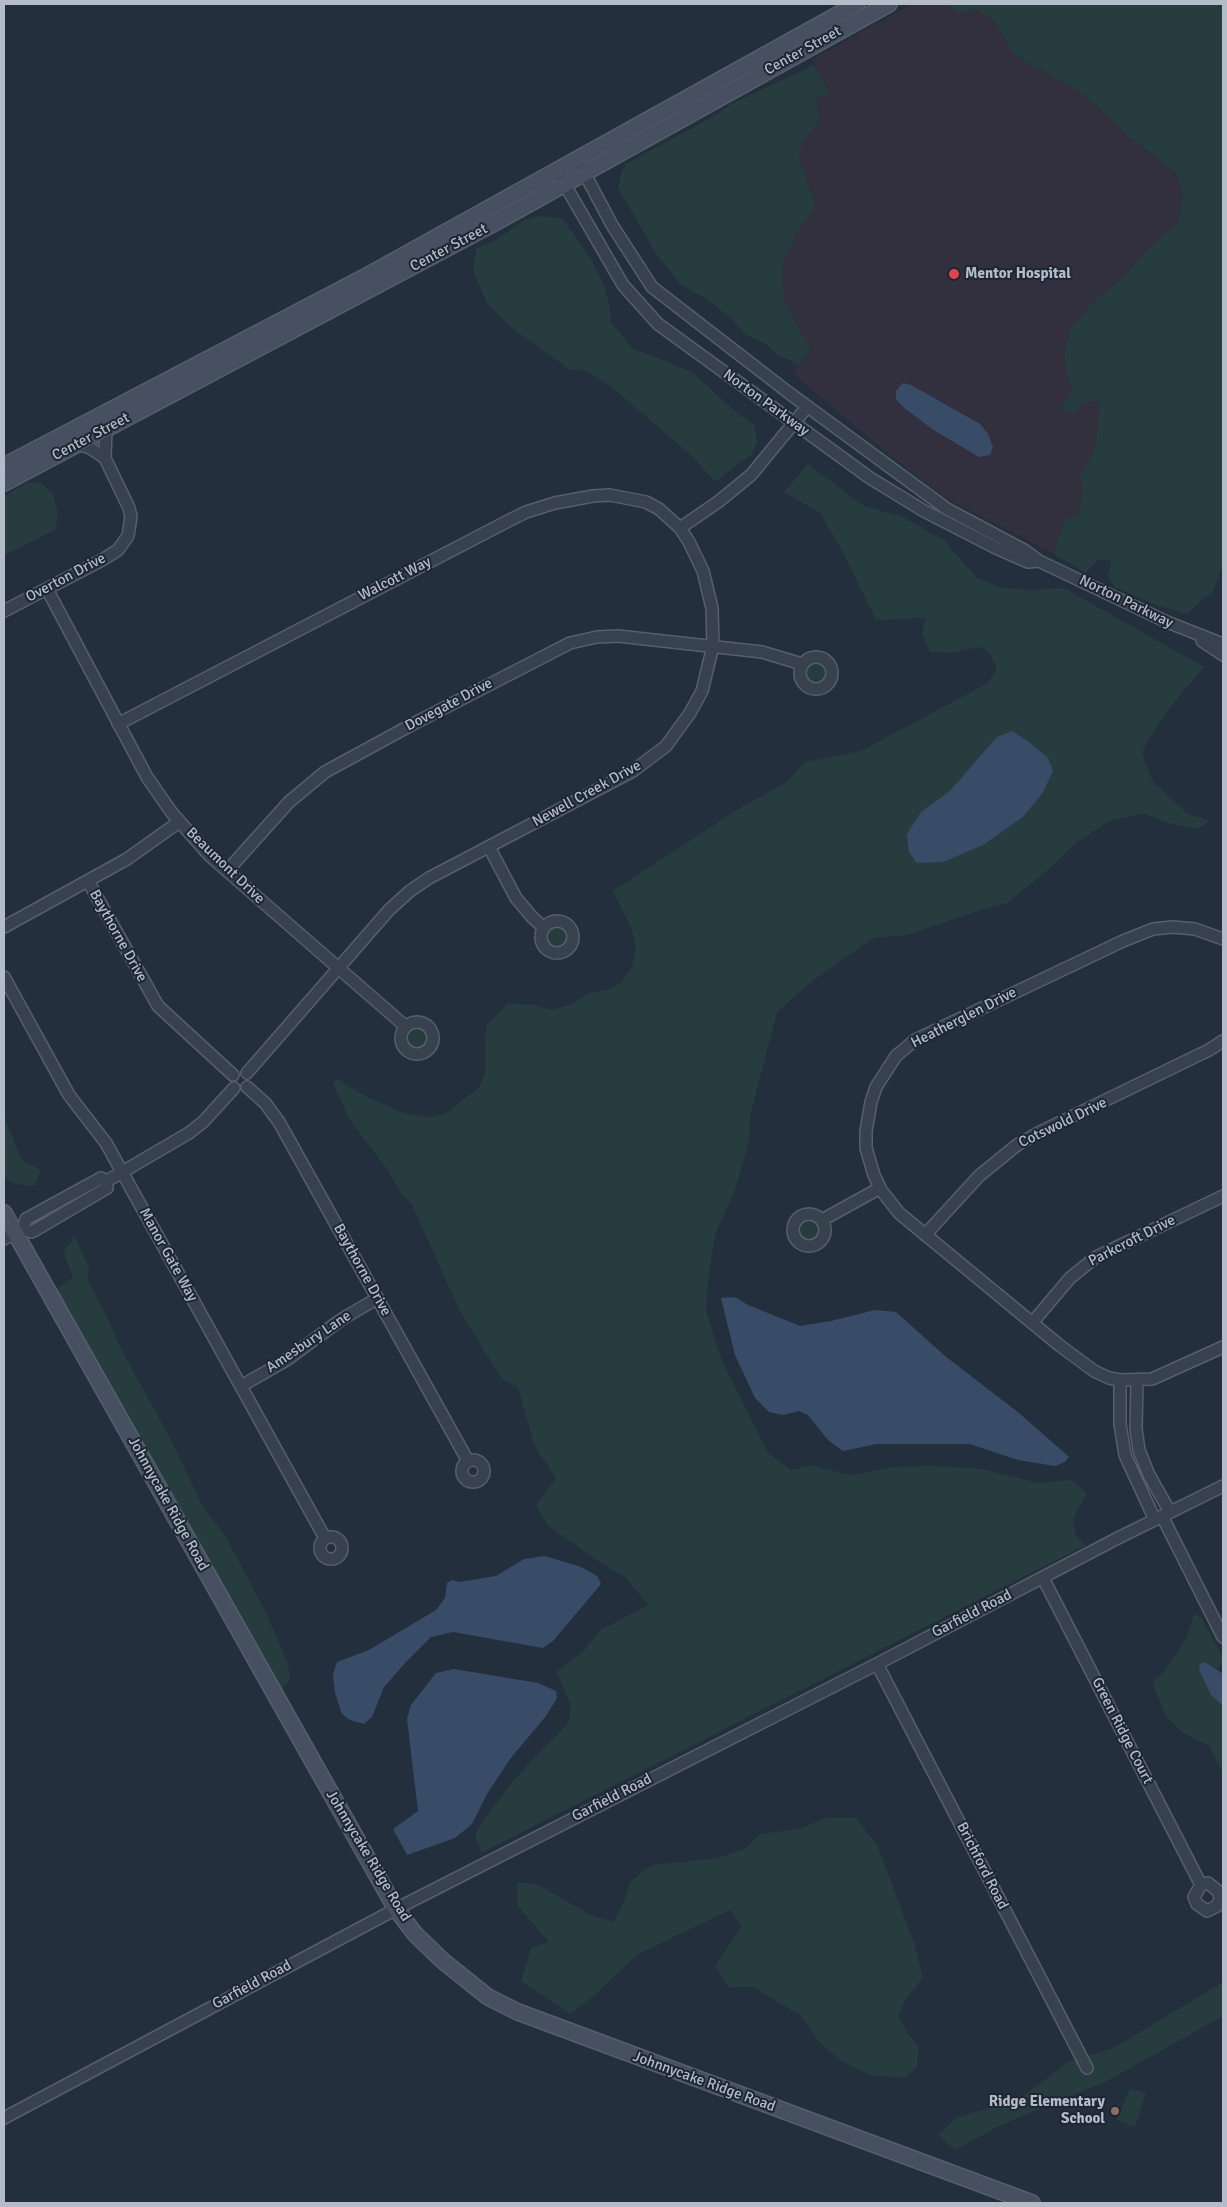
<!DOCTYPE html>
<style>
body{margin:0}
#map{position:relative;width:1227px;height:2207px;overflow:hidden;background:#242f3e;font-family:Signika,sans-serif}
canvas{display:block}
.frame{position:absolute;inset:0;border:5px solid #b4bcc9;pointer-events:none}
</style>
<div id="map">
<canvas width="1227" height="2207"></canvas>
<div class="frame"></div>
</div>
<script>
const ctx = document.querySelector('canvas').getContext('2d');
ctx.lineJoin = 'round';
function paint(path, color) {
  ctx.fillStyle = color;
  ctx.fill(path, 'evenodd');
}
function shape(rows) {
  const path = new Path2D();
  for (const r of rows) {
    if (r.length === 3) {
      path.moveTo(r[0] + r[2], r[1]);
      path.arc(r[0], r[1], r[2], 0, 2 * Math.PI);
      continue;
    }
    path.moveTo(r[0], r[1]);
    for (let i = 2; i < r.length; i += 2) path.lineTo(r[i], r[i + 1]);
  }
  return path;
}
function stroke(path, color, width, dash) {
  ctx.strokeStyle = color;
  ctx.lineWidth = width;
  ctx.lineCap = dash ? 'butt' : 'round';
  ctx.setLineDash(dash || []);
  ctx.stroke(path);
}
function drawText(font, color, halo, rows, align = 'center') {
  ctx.font = font + ' Signika,sans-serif';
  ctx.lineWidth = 4;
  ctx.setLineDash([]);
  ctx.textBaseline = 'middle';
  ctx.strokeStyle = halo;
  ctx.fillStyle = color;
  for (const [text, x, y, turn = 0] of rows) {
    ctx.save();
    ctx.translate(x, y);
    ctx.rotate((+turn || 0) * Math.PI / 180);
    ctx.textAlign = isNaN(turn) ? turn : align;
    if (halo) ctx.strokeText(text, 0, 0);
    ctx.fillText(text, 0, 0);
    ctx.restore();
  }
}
paint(shape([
 [913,4,948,4,958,14,974,9,994,21,1014,54,1083,94,1130,137,1177,174,1183,198,1178,223,1144,252,1120,280,1093,302,1070,330,1064,351,1066,373,1073,389,1072,413,1084,402,1100,400,1095,450,1079,476,1083,488,1078,513,1064,520,1054,554,942,496,879,446,793,374,811,349,785,303,782,267,796,234,816,206,799,158,802,142,820,121,816,100,829,92,812,59]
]), '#32303f');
paint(shape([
 [1223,4,1223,563,1213,591,1187,614,1153,604,1115,587,1108,577,1111,561,1097,560,1086,573,1054,554,1064,520,1079,513,1083,488,1079,476,1095,450,1100,401,1084,402,1073,413,1060,410,1073,389,1066,373,1064,351,1070,329,1093,302,1120,280,1144,252,1178,223,1183,198,1177,174,1130,137,1083,94,1014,54,994,21,975,9,958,14,948,5],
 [814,65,829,92,816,100,820,121,802,142,799,158,816,206,796,234,782,267,785,303,811,349,799,365,778,355,766,344,746,335,734,321,707,299,681,285,657,255,618,188,621,173,626,164,716,115,731,104],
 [539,216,562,218,591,259,605,288,610,308,611,322,632,348,692,372,736,412,754,425,757,441,752,454,715,482,693,457,613,388,587,371,569,369,509,326,487,303,473,271,476,249,494,241,525,220],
 [808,464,864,506,903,517,945,541,976,577,1000,588,1035,590,1064,588,1204,667,1168,710,1147,742,1142,754,1153,782,1188,814,1211,821,1196,829,1168,823,1145,814,1111,820,1077,842,1049,869,1007,903,983,909,907,935,873,938,811,982,777,1012,750,1116,749,1142,734,1193,716,1232,709,1272,706,1311,722,1361,768,1453,791,1470,810,1465,850,1475,893,1467,931,1466,977,1468,1038,1483,1071,1480,1087,1493,1073,1519,1076,1535,1086,1545,481,1853,475,1833,487,1815,520,1773,569,1722,571,1705,556,1672,584,1651,599,1631,648,1605,625,1577,601,1563,548,1526,536,1506,556,1478,534,1445,518,1387,501,1378,460,1311,412,1205,400,1192,387,1169,349,1119,333,1083,338,1079,358,1092,397,1111,427,1118,448,1112,462,1100,474,1092,481,1084,485,1072,485,1036,487,1025,507,1004,534,1005,551,1010,570,1005,590,993,608,990,621,983,632,967,636,948,631,927,613,891,743,806,786,783,805,762,861,751,988,683,997,668,990,654,981,647,949,653,930,652,922,634,926,618,876,620,840,546,820,513,784,492],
 [40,482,53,494,58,513,55,530,4,555,4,496,27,483],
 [816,673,10],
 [558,937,10],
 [418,1038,10],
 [4,1116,21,1159,41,1170,34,1186,16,1184,4,1177],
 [808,1230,12],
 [74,1236,89,1267,88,1280,108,1319,120,1347,170,1438,203,1507,226,1537,266,1613,287,1661,290,1680,277,1692,53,1292,73,1277,64,1254,65,1248,72,1242],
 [1194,1614,1201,1617,1223,1658,1223,1662,1217,1670,1205,1662,1199,1670,1211,1695,1223,1706,1223,1774,1210,1746,1183,1733,1166,1716,1152,1682,1164,1672,1186,1639],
 [826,1818,856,1818,878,1847,914,1943,923,1977,905,2001,898,2016,908,2034,919,2046,917,2066,906,2078,869,2075,843,2062,820,2043,801,2016,753,1987,729,1987,715,1966,742,1926,730,1910,638,1954,587,2002,570,2014,521,1981,531,1948,549,1942,517,1905,517,1882,538,1885,593,1916,614,1922,624,1901,630,1882,651,1865,718,1858,745,1849,760,1834,799,1829],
 [1223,1982,1223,2016,1107,2081,1001,2125,955,2150,938,2134,958,2117,1018,2100,1070,2061,1112,2049],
 [1130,2088,1146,2093,1135,2127,1117,2120]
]), '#263c3f');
paint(shape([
 [903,383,911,385,980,424,988,434,993,447,990,455,979,457,932,429,902,406,896,399,896,391],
 [1012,731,1029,742,1048,758,1053,771,1043,792,1024,816,983,845,943,862,917,863,909,852,907,834,921,812,949,792,997,737],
 [735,1297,748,1305,800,1326,831,1321,875,1310,896,1312,945,1356,1019,1413,1069,1457,1065,1462,1055,1466,1018,1460,970,1444,877,1444,843,1451,828,1440,808,1415,799,1411,783,1415,769,1412,755,1398,735,1355,721,1298],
 [545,1556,581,1567,597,1576,601,1584,553,1641,543,1648,453,1632,431,1637,406,1662,384,1687,372,1717,364,1724,350,1720,342,1714,335,1693,333,1674,337,1662,369,1650,436,1610,445,1598,447,1583,452,1580,459,1582,496,1576,524,1559],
 [1205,1662,1223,1674,1223,1706,1211,1695,1199,1670,1200,1664],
 [454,1669,538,1683,556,1691,557,1698,546,1716,510,1759,487,1794,472,1824,455,1838,407,1855,393,1829,418,1811,407,1719,411,1705,436,1673]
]), '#394c67');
const street = shape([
 [577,159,612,225,652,287,789,393,947,509,1024,550,1039,561,1167,622,1223,644],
 [561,178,623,285,658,324,870,478,924,511,996,548,1028,562,1039,561],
 [105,458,106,429],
 [680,528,718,502,751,475,807,407],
 [47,589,147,777,172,813,210,856,405,1026],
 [4,611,102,560,118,550,128,536,131,517,129,508,105,458,90,448,78,444],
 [1202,641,1223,655],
 [816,673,16],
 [118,724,510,520,526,512,555,503,593,496,610,495,646,502,659,509,680,528,689,542,703,571,712,608,713,646,702,691,690,713,666,746,633,771,429,878,410,891,389,910,247,1073],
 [489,847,516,898,532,917,544,928],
 [227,871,289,802,325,772,413,724,570,643,597,637,618,636,762,652,802,664],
 [88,881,158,1006,233,1075],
 [557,937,16],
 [4,927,127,859,179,822],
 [1223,939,1195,929,1173,927,1153,929,1123,941,915,1040,896,1056,876,1087,871,1102,866,1131,866,1148,874,1175,881,1190,899,1213,1059,1345,1094,1371,1109,1378,1120,1380,1152,1379,1223,1347],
 [4,977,69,1095,106,1143,325,1538],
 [417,1038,16],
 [247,1087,265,1103,279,1122,468,1461],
 [101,1178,107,1181,107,1188,32,1232,23,1229,26,1219,101,1178],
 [107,1181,189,1133,203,1122,234,1088],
 [809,1230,16],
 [822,1220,880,1188],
 [925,1235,979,1176,1017,1145,1038,1133,1209,1050,1223,1041],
 [4,1239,22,1229],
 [1032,1323,1070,1278,1096,1257,1223,1196],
 [1120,1380,1120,1424,1125,1455,1155,1520],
 [1137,1380,1136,1429,1139,1450,1149,1475,1170,1512],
 [241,1386,285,1361,342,1319,378,1298],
 [473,1471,11],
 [1162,1516,1223,1637],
 [331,1548,11],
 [1043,1578,1201,1885,1194,1897,1197,1904,1207,1911,1217,1906,1220,1899,1219,1892,1208,1883,1201,1885],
 [877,1664,1087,2068],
 [4,2118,396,1909,877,1664,1116,1539,1223,1486]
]);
const secondary = shape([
 [4,466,363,278,857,4],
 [4,483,498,221,889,4],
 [4,1213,396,1909,415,1934,443,1961,488,1997,518,2012,1032,2203]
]);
stroke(street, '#565f6c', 14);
stroke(secondary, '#565f6c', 18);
stroke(street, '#38414e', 11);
stroke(secondary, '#465061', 15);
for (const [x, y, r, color] of [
 [954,274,6,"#e0444e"],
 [1115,2111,5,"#8d6e63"]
]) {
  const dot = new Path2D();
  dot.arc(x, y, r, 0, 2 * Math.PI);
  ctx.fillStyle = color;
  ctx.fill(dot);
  stroke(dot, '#1d2633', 2);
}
drawText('15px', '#b4bcc9', '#1d2633', [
 ["Center Street",803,51,-29],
 ["Center Street",449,248,-28],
 ["Norton Parkway",766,403,36],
 ["Center Street",91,437,-28],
 ["Overton Drive",66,578,-28],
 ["Walcott Way",395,579,-27],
 ["Norton Parkway",1126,602,26],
 ["Dovegate Drive",449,705,-28],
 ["Newell Creek Drive",587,794,-29],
 ["Beaumont Drive",225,866,44],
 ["Baythorne Drive",118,936,61],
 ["Heatherglen Drive",964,1018,-27],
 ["Cotswold Drive",1063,1123,-26],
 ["Parkcroft Drive",1132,1241,-27],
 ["Manor Gate Way",168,1255,61],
 ["Baythorne Drive",362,1270,61],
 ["Amesbury Lane",309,1342,-34],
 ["Johnnycake Ridge Road",168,1504,61],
 ["Garfield Road",972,1614,-27],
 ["Green Ridge Court",1122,1731,63],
 ["Garfield Road",612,1798,-27],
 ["Johnnycake Ridge Road",368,1856,59],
 ["Brichford Road",982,1866,63],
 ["Garfield Road",252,1985,-28],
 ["Johnnycake Ridge Road",704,2082,20]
]);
drawText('bold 15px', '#b4bcc9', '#1d2633', [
 ["Mentor Hospital",965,274],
 ["Ridge Elementary",1105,2102,"right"],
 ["School",1105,2119,"right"]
], 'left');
</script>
